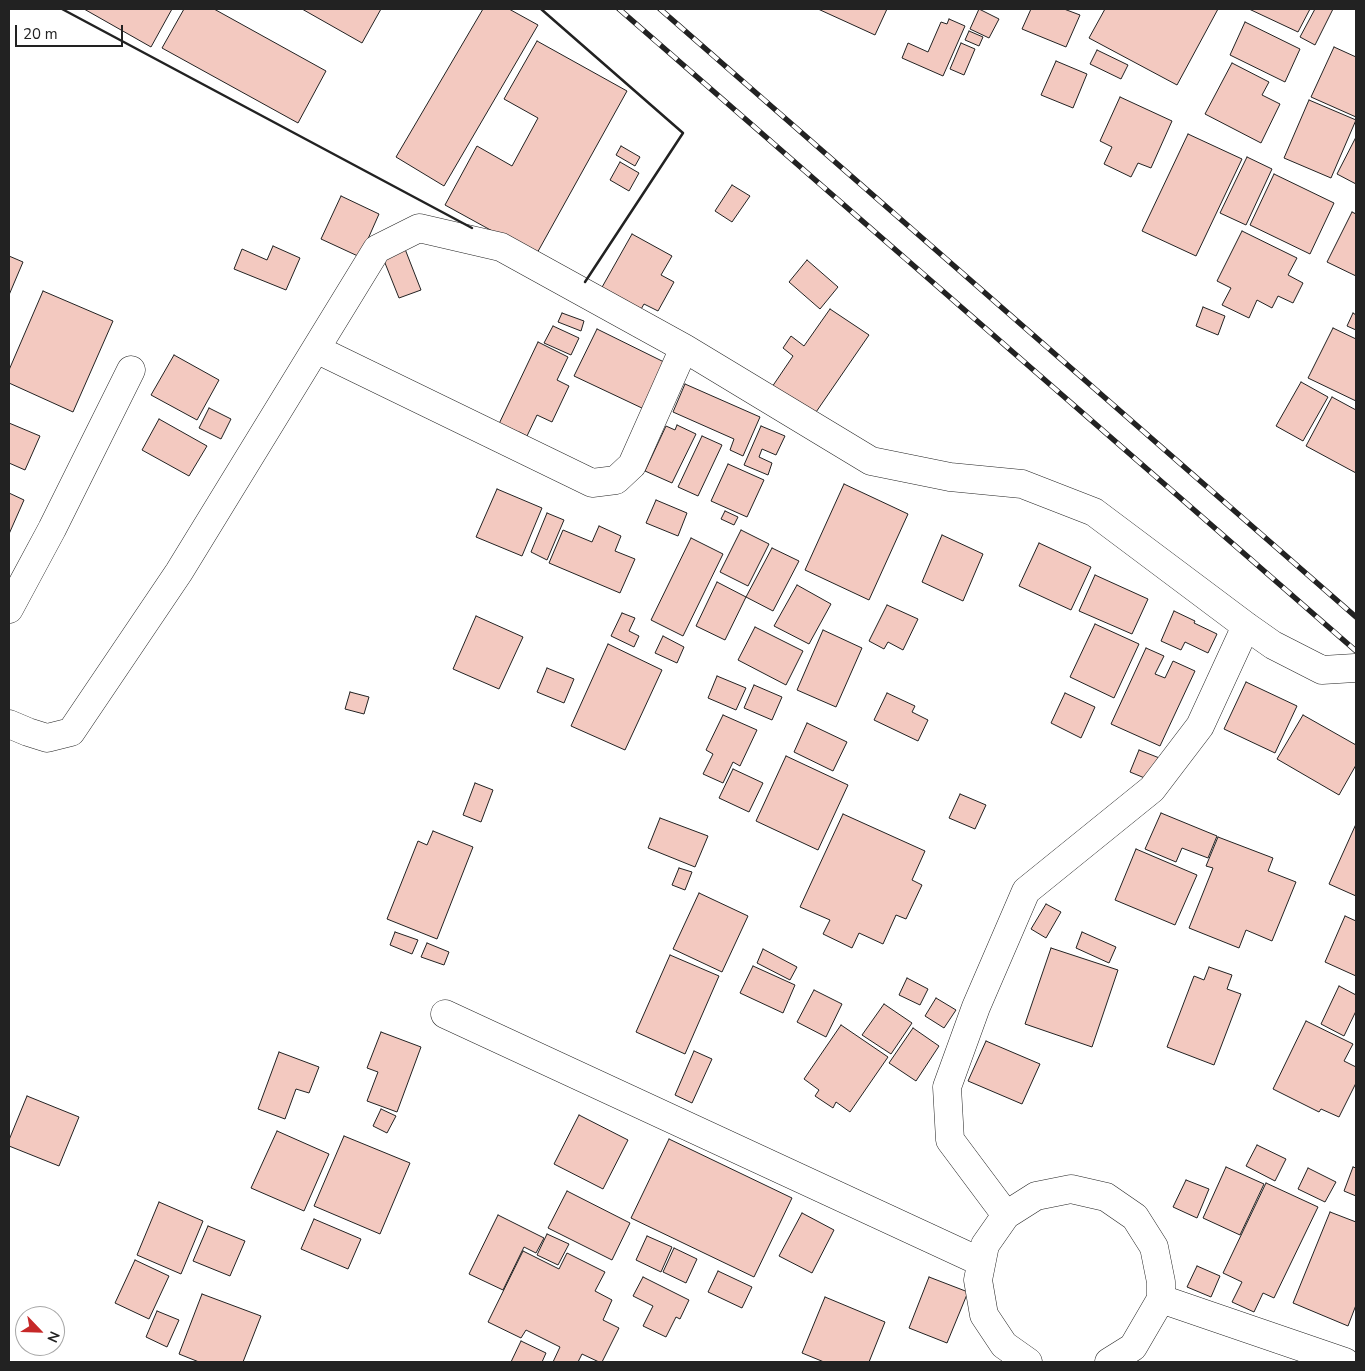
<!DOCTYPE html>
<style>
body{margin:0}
#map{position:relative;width:1365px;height:1371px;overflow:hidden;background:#fff;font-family:"Nunito Sans",sans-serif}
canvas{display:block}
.frame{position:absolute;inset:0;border:10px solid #222;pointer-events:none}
.north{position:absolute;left:15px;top:1306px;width:50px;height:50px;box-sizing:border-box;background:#fff;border:1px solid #a7a7a7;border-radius:50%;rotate:114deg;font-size:14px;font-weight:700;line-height:20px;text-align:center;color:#222}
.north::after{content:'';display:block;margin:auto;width:18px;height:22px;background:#c62828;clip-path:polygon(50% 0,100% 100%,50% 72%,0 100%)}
.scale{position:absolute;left:15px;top:25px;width:108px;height:22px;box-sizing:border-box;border:2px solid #222;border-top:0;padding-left:6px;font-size:15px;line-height:18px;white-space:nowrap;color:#222;-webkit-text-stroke:4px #fff;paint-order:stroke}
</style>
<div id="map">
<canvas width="1365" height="1371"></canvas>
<div class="frame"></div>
<div class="north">N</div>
<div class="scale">20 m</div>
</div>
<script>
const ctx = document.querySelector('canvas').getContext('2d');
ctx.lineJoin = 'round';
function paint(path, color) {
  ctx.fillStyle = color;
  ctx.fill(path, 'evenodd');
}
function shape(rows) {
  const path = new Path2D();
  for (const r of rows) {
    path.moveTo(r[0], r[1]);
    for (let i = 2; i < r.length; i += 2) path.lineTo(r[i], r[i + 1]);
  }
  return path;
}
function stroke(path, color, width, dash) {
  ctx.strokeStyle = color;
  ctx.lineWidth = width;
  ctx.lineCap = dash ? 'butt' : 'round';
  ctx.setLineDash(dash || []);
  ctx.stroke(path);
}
const building = shape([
 [84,9,172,9,151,47,84,9],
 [184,9,214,9,326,71,298,123,162,48,184,9],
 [302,9,381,9,362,43,302,9],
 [483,9,509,9,538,25,444,186,396,157,483,9],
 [818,9,887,9,875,35,818,9],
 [979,9,999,19,989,38,970,29,979,9],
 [1031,9,1064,9,1080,15,1066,47,1022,29,1031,9],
 [1105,9,1218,9,1177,85,1089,38,1105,9],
 [1249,9,1310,9,1298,32,1249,9],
 [1315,9,1333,9,1315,45,1300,37,1315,9],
 [949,19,965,26,943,76,902,58,908,43,928,52,941,22,947,24,949,19],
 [1245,22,1300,49,1285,82,1230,55,1245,22],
 [969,31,983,37,979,46,965,40,969,31],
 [537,41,627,91,536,255,445,205,477,146,512,166,538,118,504,99,537,41],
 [961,43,975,49,964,75,950,69,961,43],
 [1334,47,1356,57,1356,117,1311,97,1334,47],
 [1097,50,1128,65,1121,79,1090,64,1097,50],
 [1056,61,1087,74,1073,108,1041,95,1056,61],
 [1232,63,1269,82,1262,95,1280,104,1261,143,1205,114,1232,63],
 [1120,97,1172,121,1151,168,1138,163,1131,177,1104,164,1112,147,1100,141,1120,97],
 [1309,100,1356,120,1331,178,1284,158,1309,100],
 [1188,134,1242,159,1196,256,1142,231,1188,134],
 [1356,137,1356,184,1337,174,1356,137],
 [621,146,640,157,635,166,616,155,621,146],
 [1247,157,1272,169,1246,225,1220,213,1247,157],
 [620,162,639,173,629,191,610,180,620,162],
 [1274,174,1334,203,1310,254,1250,225,1274,174],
 [732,185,750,196,732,222,715,211,732,185],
 [341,196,379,214,360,257,321,239,341,196],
 [1352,212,1356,214,1356,276,1327,262,1352,212],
 [1242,231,1297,258,1288,275,1303,283,1293,303,1278,296,1272,308,1257,300,1249,318,1222,305,1231,288,1217,281,1242,231],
 [632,234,672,256,661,275,674,282,658,311,644,304,640,311,601,289,632,234],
 [273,246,300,258,286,290,234,269,242,249,267,260,273,246],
 [405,249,421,290,399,298,383,258,405,249],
 [9,256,23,262,9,295,9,256],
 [807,260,838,287,820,309,789,282,807,260],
 [43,291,113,321,73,412,9,383,9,370,43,291],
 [1203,307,1225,316,1218,335,1196,326,1203,307],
 [830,309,869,335,814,415,772,387,793,356,783,348,791,336,804,346,830,309],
 [562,313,584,321,581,331,558,322,562,313],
 [1353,313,1356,315,1356,330,1347,326,1353,313],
 [553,326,579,338,571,355,544,343,553,326],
 [1333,328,1356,339,1356,401,1308,378,1333,328],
 [597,329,666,363,644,409,574,376,597,329],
 [538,342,568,357,557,380,569,386,552,422,537,415,527,436,519,432,516,438,497,428,538,342],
 [174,355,219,380,197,420,151,395,174,355],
 [1301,382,1328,397,1303,441,1276,426,1301,382],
 [685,384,760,417,743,456,730,450,734,439,673,412,685,384],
 [1332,397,1356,410,1356,473,1306,446,1332,397],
 [209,408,231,419,221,439,199,428,209,408],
 [159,419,207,446,189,476,142,450,159,419],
 [9,423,40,436,25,470,9,463,9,423],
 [677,425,696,434,672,483,645,471,666,426,675,430,677,425],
 [761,426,785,436,776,455,762,449,759,457,772,463,768,475,744,465,761,426],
 [702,436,722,445,698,496,678,487,702,436],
 [728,464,764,480,747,517,711,501,728,464],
 [844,484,908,514,869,600,805,570,844,484],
 [497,489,542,508,522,556,476,537,497,489],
 [9,493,24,500,9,534,9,493],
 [656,500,687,513,678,536,646,523,656,500],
 [725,511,738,517,734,525,721,519,725,511],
 [547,513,564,520,547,560,531,552,547,513],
 [599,526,621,536,615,551,635,559,620,593,549,563,563,530,592,542,599,526],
 [741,530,769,544,748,586,720,572,741,530],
 [942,535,983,554,963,601,922,582,942,535],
 [691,538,723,554,683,636,651,620,691,538],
 [1039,543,1091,567,1071,610,1019,586,1039,543],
 [772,548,799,561,773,611,746,597,772,548],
 [1095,575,1148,599,1132,634,1079,611,1095,575],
 [717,582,746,597,725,640,696,626,717,582],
 [797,585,831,604,809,644,774,626,797,585],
 [887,605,918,619,903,650,888,642,884,649,869,641,887,605],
 [1174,611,1195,621,1194,623,1217,634,1208,653,1185,642,1181,650,1161,641,1174,611],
 [622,613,635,618,629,631,639,636,634,647,611,636,622,613],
 [476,616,523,637,499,689,453,669,476,616],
 [1095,624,1139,644,1114,698,1070,677,1095,624],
 [755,627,803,651,786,685,738,660,755,627],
 [823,630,862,648,836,707,797,690,823,630],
 [663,636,684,647,677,663,655,653,663,636],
 [608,644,662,670,625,750,571,726,608,644],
 [1146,648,1164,656,1155,674,1165,678,1173,661,1195,671,1160,746,1111,724,1146,648],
 [547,668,574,679,564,703,537,692,547,668],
 [717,676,746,688,736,710,708,698,717,676],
 [1246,682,1297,706,1275,753,1224,729,1246,682],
 [754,685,782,697,772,720,744,708,754,685],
 [350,692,369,697,364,714,345,709,350,692],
 [887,693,915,706,912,712,928,720,918,741,874,720,887,693],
 [1065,693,1095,707,1081,738,1051,723,1065,693],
 [723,715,757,730,740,766,733,762,723,783,703,774,713,754,706,750,723,715],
 [1303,715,1356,745,1356,765,1339,795,1277,759,1303,715],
 [807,723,847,742,833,771,794,752,807,723],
 [1139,750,1162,759,1152,781,1130,772,1139,750],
 [786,756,848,785,818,850,756,821,786,756],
 [733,769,763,783,749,812,719,798,733,769],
 [475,783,493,790,481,822,463,815,475,783],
 [960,794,986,805,975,829,949,818,960,794],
 [1161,813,1217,836,1208,858,1182,848,1176,862,1145,849,1161,813],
 [843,814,925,851,912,880,922,885,906,919,896,915,883,944,859,933,852,948,823,934,830,920,800,907,843,814],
 [660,818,708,836,695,867,648,848,660,818],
 [1356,824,1356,896,1329,884,1356,824],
 [433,831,473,847,437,939,387,919,418,841,427,845,433,831],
 [1218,837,1273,858,1268,871,1296,882,1272,941,1246,930,1239,948,1189,928,1213,868,1206,866,1218,837],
 [1136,849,1197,875,1175,925,1115,900,1136,849],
 [679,868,692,872,685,890,672,885,679,868],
 [699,893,748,916,722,972,673,949,699,893],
 [1046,904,1061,912,1046,938,1031,929,1046,904],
 [1345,916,1356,921,1356,976,1325,962,1345,916],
 [395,932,418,940,412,954,390,945,395,932],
 [1082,932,1116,947,1109,963,1076,948,1082,932],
 [427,943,449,952,444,965,421,957,427,943],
 [1051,948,1118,970,1092,1047,1025,1024,1051,948],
 [763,949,797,967,790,980,757,963,763,949],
 [670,955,719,976,685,1054,636,1032,670,955],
 [753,966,795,985,783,1013,740,993,753,966],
 [1209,967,1232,975,1227,989,1241,994,1214,1065,1167,1047,1194,976,1204,980,1209,967],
 [907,978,928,989,920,1005,899,995,907,978],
 [1339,986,1356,995,1356,1011,1344,1036,1321,1024,1339,986],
 [814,990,842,1004,826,1037,797,1022,814,990],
 [936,998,956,1010,944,1028,925,1016,936,998],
 [884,1004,912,1023,891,1054,862,1035,884,1004],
 [1306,1021,1353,1044,1344,1061,1356,1067,1356,1083,1339,1117,1321,1109,1319,1112,1273,1089,1306,1021],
 [841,1025,888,1057,850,1112,836,1102,833,1108,815,1096,819,1090,804,1079,841,1025],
 [913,1028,939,1046,916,1081,889,1063,913,1028],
 [381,1032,421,1047,397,1112,367,1101,378,1072,367,1068,381,1032],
 [986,1041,1040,1064,1022,1104,968,1081,986,1041],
 [694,1051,712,1059,692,1103,675,1095,694,1051],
 [279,1052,319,1067,309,1093,296,1089,285,1119,258,1109,279,1052],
 [27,1096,79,1117,59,1166,9,1146,9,1140,27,1096],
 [381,1109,396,1116,387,1133,373,1126,381,1109],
 [579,1115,628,1140,603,1189,554,1164,579,1115],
 [277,1131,329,1154,304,1211,251,1188,277,1131],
 [344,1136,410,1163,380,1234,314,1206,344,1136],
 [669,1139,792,1198,754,1277,631,1218,669,1139],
 [1257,1145,1286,1159,1275,1181,1246,1166,1257,1145],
 [1226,1167,1264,1184,1240,1235,1203,1218,1226,1167],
 [1353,1167,1356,1168,1356,1196,1344,1191,1353,1167],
 [1308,1168,1336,1182,1325,1202,1298,1189,1308,1168],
 [1186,1180,1209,1189,1197,1218,1173,1207,1186,1180],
 [1266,1183,1318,1207,1274,1298,1263,1293,1254,1312,1232,1302,1242,1282,1223,1273,1266,1183],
 [567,1191,630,1223,612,1260,548,1228,567,1191],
 [159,1202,203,1221,181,1274,137,1255,159,1202],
 [1330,1212,1356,1222,1356,1305,1348,1326,1293,1303,1330,1212],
 [802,1213,834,1230,812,1273,779,1256,802,1213],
 [498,1215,544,1238,536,1253,524,1247,503,1290,469,1274,498,1215],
 [314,1219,361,1239,348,1269,301,1249,314,1219],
 [208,1226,245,1241,230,1276,193,1261,208,1226],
 [547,1234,569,1244,558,1265,537,1255,547,1234],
 [647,1236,672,1247,661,1272,636,1260,647,1236],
 [674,1248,697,1259,686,1283,663,1272,674,1248],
 [523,1251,559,1269,567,1253,605,1272,595,1291,612,1300,603,1320,619,1328,602,1362,599,1362,582,1354,578,1362,553,1362,560,1347,526,1330,521,1338,488,1322,523,1251],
 [135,1260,169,1276,149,1319,115,1303,135,1260],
 [1197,1266,1220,1276,1211,1297,1187,1287,1197,1266],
 [718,1271,752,1287,742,1308,708,1292,718,1271],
 [643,1277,689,1300,680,1319,676,1317,666,1337,643,1326,653,1306,633,1296,643,1277],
 [929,1277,968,1292,947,1343,909,1328,929,1277],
 [202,1294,261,1316,243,1362,199,1362,179,1354,202,1294],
 [825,1297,885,1322,869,1362,824,1362,802,1353,825,1297],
 [157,1311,179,1320,167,1347,146,1337,157,1311],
 [521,1341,546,1353,542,1362,511,1362,521,1341]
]);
paint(building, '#f3c9c0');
stroke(building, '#222', 1);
const minor = shape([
 [316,349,592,483,616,480,632,465,684,348],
 [9,609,52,529,131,370],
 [9,724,28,732,47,738,71,732,179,572,377,249,419,228,501,247,684,348,871,461,950,477,1022,484,1094,512,1246,626,1273,645,1322,670,1355,668],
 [445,1014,981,1262],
 [1006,1215,950,1140,947,1087,976,1007,1026,891,1152,789,1200,726,1246,626],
 [1161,1299,1345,1362],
 [1028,1362,1004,1345,984,1315,978,1280,985,1245,1006,1215,1036,1196,1071,1189,1106,1197,1135,1217,1154,1247,1161,1282,1161,1299,1133,1347,1109,1362]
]);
stroke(minor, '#222', 29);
stroke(minor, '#fff', 28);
const rail = shape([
 [619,9,1356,651],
 [660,9,1356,617]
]);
stroke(rail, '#222', 5.5);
stroke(rail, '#fff', 4, [11]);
stroke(shape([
 [62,9,472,228],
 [541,9,683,133,585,282]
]), '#222', 2.5);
</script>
